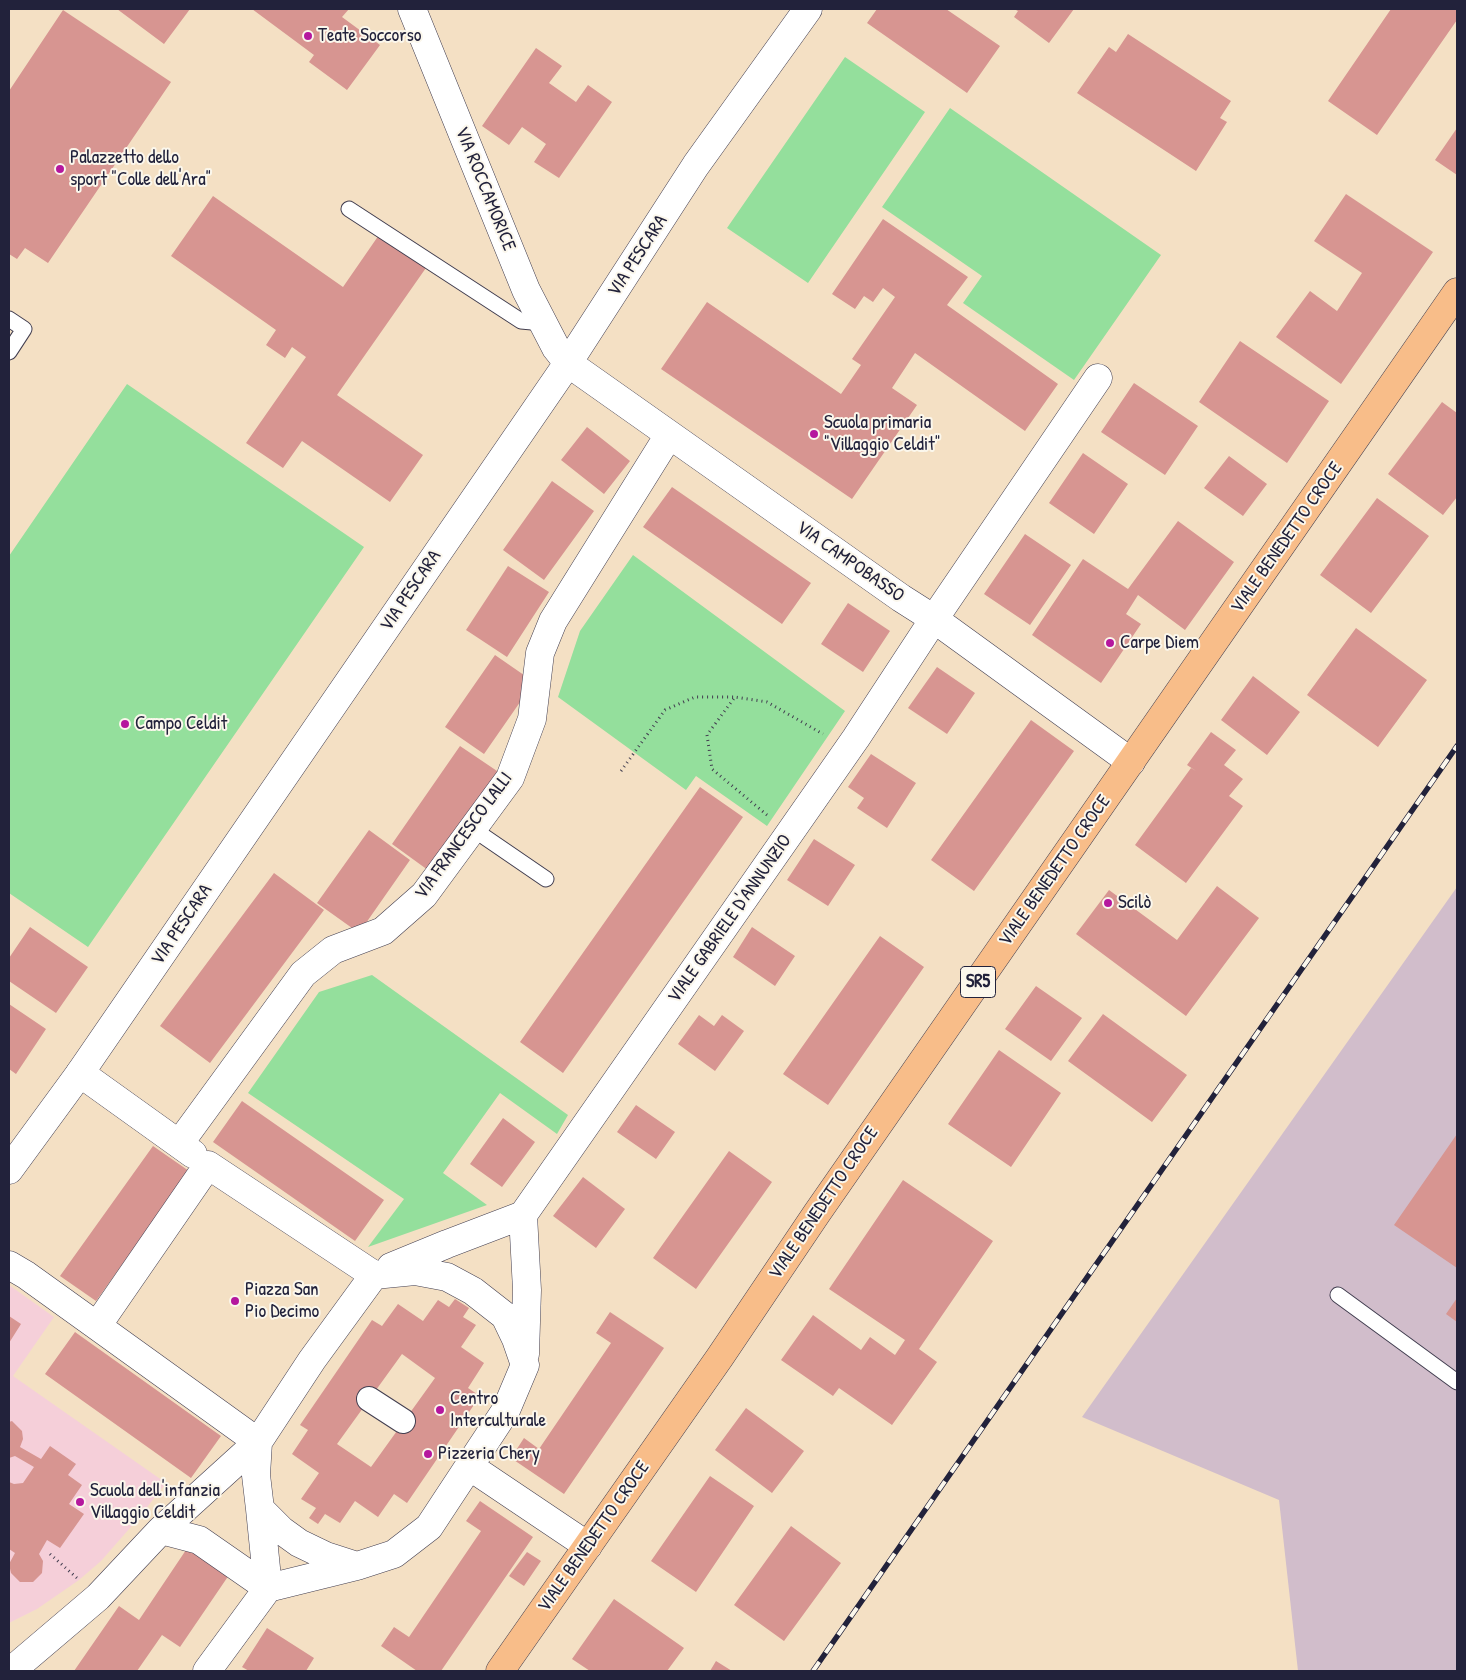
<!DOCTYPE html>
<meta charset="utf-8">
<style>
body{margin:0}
#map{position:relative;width:1466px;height:1680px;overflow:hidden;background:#f4e0c4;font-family:"Patrick Hand",sans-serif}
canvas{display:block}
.frame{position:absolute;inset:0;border:10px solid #22223b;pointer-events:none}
</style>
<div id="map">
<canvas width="1466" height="1680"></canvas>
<div class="frame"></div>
</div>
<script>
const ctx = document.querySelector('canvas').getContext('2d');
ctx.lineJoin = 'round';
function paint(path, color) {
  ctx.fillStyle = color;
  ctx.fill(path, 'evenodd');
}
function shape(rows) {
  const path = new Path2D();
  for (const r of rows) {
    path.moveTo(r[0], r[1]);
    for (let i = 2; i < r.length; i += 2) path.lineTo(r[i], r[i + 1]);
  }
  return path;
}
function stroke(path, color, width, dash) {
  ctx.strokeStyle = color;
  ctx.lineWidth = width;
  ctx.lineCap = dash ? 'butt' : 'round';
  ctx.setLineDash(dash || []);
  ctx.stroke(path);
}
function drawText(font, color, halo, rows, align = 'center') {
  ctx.font = font + ' "Patrick Hand",sans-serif';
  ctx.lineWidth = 4;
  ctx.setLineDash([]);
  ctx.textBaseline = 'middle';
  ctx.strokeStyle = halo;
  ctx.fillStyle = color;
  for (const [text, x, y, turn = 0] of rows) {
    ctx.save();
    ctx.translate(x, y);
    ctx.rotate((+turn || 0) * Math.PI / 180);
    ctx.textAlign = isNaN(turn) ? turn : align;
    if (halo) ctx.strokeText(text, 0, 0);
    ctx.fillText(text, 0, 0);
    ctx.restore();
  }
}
paint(shape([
 [9,1285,54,1317,13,1376,166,1483,137,1520,101,1561,79,1580,37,1609,9,1623]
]), '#f5cfd9');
paint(shape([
 [1457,887,1457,1671,1298,1671,1279,1500,1082,1417]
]), '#d1bdcb');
paint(shape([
 [845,57,925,112,808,283,727,228],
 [950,108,1161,255,1074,380,963,303,982,276,882,207],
 [127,384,364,547,88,947,9,893,9,556],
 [633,555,845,711,767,826,696,776,686,790,558,697,580,631],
 [372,975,568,1115,557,1134,500,1093,443,1173,487,1205,368,1247,404,1199,248,1093,319,992]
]), '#94df9c');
paint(shape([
 [117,9,190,9,164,44],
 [252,9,349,9,342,17,380,45,347,90,309,62,314,55],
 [877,9,946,9,1000,46,967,93,867,23],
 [1014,9,1074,9,1049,43,1014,17,1018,11],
 [1391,9,1457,9,1457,20,1377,135,1328,101],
 [63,10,171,82,48,263,25,248,17,259,9,254,9,91],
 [1128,34,1231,101,1220,118,1227,122,1196,171,1077,93,1109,47,1116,52],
 [536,48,562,66,549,83,576,102,588,85,612,102,559,178,534,162,546,144,522,127,509,145,482,126],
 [1457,128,1457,175,1435,160],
 [1346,194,1433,252,1341,384,1276,337,1310,291,1337,311,1362,273,1314,241],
 [213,196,343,287,381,232,428,265,337,395,423,455,390,502,302,441,283,468,246,443,306,357,292,347,285,358,266,345,276,330,171,256],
 [883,219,968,277,947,305,1058,384,1025,431,915,353,892,388,917,405,852,499,661,369,707,302,841,394,861,365,852,359,895,297,883,288,873,302,864,296,855,309,832,294],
 [1240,341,1329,401,1287,463,1199,402],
 [1134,383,1198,426,1165,475,1101,432],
 [1442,402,1457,413,1457,497,1443,515,1388,474],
 [587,427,630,461,604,494,561,460],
 [1083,453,1128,484,1094,534,1049,503],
 [1229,456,1267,484,1243,516,1204,488],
 [552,481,594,511,544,580,503,550],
 [672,487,811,583,782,624,643,527],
 [1377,498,1429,536,1371,613,1320,575],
 [1178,521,1234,562,1185,630,1138,595,1126,614,1141,624,1101,683,1032,635,1083,559,1128,589],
 [1025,534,1071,565,1030,625,984,594],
 [508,566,549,592,507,657,466,630],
 [848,603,890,631,863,672,821,644],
 [1356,628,1427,680,1378,747,1307,695],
 [495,655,534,682,484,754,445,727],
 [937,667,975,693,947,734,908,708],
 [1253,676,1300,712,1267,755,1221,720],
 [1031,720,1074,751,974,891,931,860],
 [1211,732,1236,750,1224,765,1243,779,1229,796,1243,806,1186,883,1135,845,1191,768,1196,771,1187,765],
 [460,746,500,773,432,873,392,844],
 [871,754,916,783,887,828,857,808,864,798,848,787],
 [700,787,743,817,563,1073,520,1042],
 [369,830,410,860,359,933,317,903],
 [814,839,855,865,828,906,787,880],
 [274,873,324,910,210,1063,160,1026],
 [1217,886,1259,918,1186,1016,1076,934,1109,890,1177,940],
 [30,927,88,967,56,1013,9,981,9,958],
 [752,927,795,956,775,986,733,957],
 [880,936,924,967,828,1105,783,1074],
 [1036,986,1082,1018,1051,1061,1005,1029],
 [9,1004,46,1029,16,1074,9,1069],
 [1103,1014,1187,1075,1152,1122,1068,1061],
 [699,1015,714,1026,722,1015,744,1031,715,1071,678,1044],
 [999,1050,1061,1093,1011,1167,948,1124],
 [242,1101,384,1200,355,1241,213,1142],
 [636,1105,675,1132,656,1159,617,1132],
 [503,1118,535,1142,502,1187,470,1164],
 [1457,1134,1457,1268,1394,1225],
 [153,1146,189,1171,96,1301,60,1276],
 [729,1151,772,1182,696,1289,653,1258],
 [583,1177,625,1209,596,1248,553,1216],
 [903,1180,993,1241,919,1349,937,1362,892,1425,839,1388,833,1396,781,1360,813,1315,861,1350,870,1337,895,1355,905,1340,829,1289],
 [1457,1298,1457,1322,1446,1314],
 [455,1299,469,1308,463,1317,476,1325,461,1347,484,1363,468,1388,480,1396,407,1503,394,1494,378,1517,355,1501,340,1523,325,1514,318,1524,309,1518,316,1508,301,1499,319,1473,292,1454,308,1430,300,1425,372,1320,382,1326,398,1304,423,1321,438,1300,449,1307],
 [402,1354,435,1378,371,1467,337,1444],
 [610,1312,664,1348,564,1494,511,1458,524,1438,539,1449,611,1343,596,1333],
 [9,1316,21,1324,9,1343],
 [75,1332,221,1436,191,1478,45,1374],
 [746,1408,804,1451,772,1493,715,1450],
 [12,1421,22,1431,23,1439,20,1447,41,1459,50,1446,76,1464,68,1475,82,1485,69,1504,84,1514,60,1548,47,1540,39,1554,43,1561,42,1573,33,1582,20,1582,11,1573,9,1564,15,1553,9,1549,9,1482,14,1484,23,1483,34,1467,15,1456,9,1458,9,1422],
 [710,1476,754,1506,696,1592,651,1561],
 [480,1501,533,1537,441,1671,417,1671,381,1646,394,1627,409,1637,481,1531,466,1521],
 [791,1526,841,1563,784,1641,734,1605],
 [188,1547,229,1575,180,1647,162,1635,137,1671,74,1671,119,1606,139,1620],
 [527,1552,541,1561,524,1586,509,1576],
 [614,1599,684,1648,667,1671,590,1671,572,1659],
 [267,1628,314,1658,306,1671,249,1671,242,1667],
 [716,1661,732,1671,710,1671]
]), '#d79591');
const service = shape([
 [349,209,521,321,543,323],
 [9,319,24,329,9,352],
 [473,829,546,879],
 [1338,1295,1457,1382]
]);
const pedestrian = shape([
 [369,1399,403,1421]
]);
const minor = shape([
 [412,9,526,290,556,348,568,363,901,598,934,619,1131,762],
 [80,1073,193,1154],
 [179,1144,303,974,333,950,383,931,424,895,510,778,532,719,540,653,553,621,669,435],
 [523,1215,527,1290,525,1354],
 [9,1265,26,1275,97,1326],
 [391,1267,447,1244,523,1215,856,738,934,619,1098,378],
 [258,1442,97,1326,208,1165,374,1275,415,1271,447,1277,473,1291,505,1316,516,1339,525,1365,506,1410,429,1527,394,1554,357,1566,326,1556,299,1543,281,1530,260,1509,256,1475,258,1442,312,1360,374,1275],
 [469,1466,588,1546],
 [260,1509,268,1588],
 [161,1530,199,1540,268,1588],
 [11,1671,98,1597,161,1530,258,1442],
 [207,1671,268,1588,357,1566]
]);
const tertiary = shape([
 [9,1170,80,1073,568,363,696,165,808,9]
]);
const primary = shape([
 [500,1671,720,1357,817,1213,1457,292]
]);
stroke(service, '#423e50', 17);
stroke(pedestrian, '#423e50', 26);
stroke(minor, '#423e50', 29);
stroke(tertiary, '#423e50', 29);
stroke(primary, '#423e50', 29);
stroke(shape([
 [621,771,665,710,695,697,735,697],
 [767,815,712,769,707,735,735,697,767,702,823,734],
 [50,1554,77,1578]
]), '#423e50', 3, [1, 4]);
stroke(service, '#fff', 15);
stroke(pedestrian, '#fff', 24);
stroke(minor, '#fff', 28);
stroke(tertiary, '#fff', 28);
stroke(primary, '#f8bd89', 28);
const rail = shape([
 [813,1671,1457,746]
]);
stroke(rail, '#22223b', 5.5);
stroke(rail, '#fbf7ec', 4, [11]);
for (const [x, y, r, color] of [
 [308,36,5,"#b5179e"],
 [60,169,5,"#b5179e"],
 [814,434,5,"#b5179e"],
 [1110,643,5,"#b5179e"],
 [125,724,5,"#b5179e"],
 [1108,903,5,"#b5179e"],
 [235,1301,5,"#b5179e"],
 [440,1410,5,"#b5179e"],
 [428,1454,5,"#b5179e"],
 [80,1502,5,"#b5179e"]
]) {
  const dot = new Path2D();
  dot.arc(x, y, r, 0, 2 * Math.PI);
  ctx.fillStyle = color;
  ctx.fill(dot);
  stroke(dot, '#fbf7ec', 2);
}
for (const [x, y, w] of [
 [978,982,35]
]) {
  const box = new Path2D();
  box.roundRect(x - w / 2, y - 15.5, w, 31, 4);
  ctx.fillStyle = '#fbf7ec';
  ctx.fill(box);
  stroke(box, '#22223b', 1);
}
drawText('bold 18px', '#22223b', null, [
 ["SR5",978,982]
]);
drawText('19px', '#22223b', '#fbf7ec', [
 ["Teate Soccorso",318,36],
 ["Palazzetto dello",70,158],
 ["sport \"Colle dell'Ara\"",70,180],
 ["Scuola primaria",824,423],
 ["\"Villaggio Celdit\"",824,445],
 ["Carpe Diem",1120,643],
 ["Campo Celdit",135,724],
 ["Scilò",1118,903],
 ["Piazza San",245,1290],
 ["Pio Decimo",245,1312],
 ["Centro",450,1399],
 ["Interculturale",450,1421],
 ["Pizzeria Chery",438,1454],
 ["Scuola dell'infanzia",90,1491],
 ["Villaggio Celdit",90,1513]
], 'left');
drawText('19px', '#22223b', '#fbf7ec', [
 ["VIA ROCCAMORICE",485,189,68],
 ["VIA PESCARA",638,256,-57],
 ["VIALE BENEDETTO CROCE",1287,538,-55],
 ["VIA CAMPOBASSO",850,562,35],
 ["VIA PESCARA",411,591,-56],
 ["VIA FRANCESCO LALLI",464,836,-54],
 ["VIALE BENEDETTO CROCE",1055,871,-55],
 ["VIALE GABRIELE D'ANNUNZIO",730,919,-55],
 ["VIA PESCARA",182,925,-56],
 ["VIALE BENEDETTO CROCE",824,1203,-56],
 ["VIALE BENEDETTO CROCE",594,1537,-55]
]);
</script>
